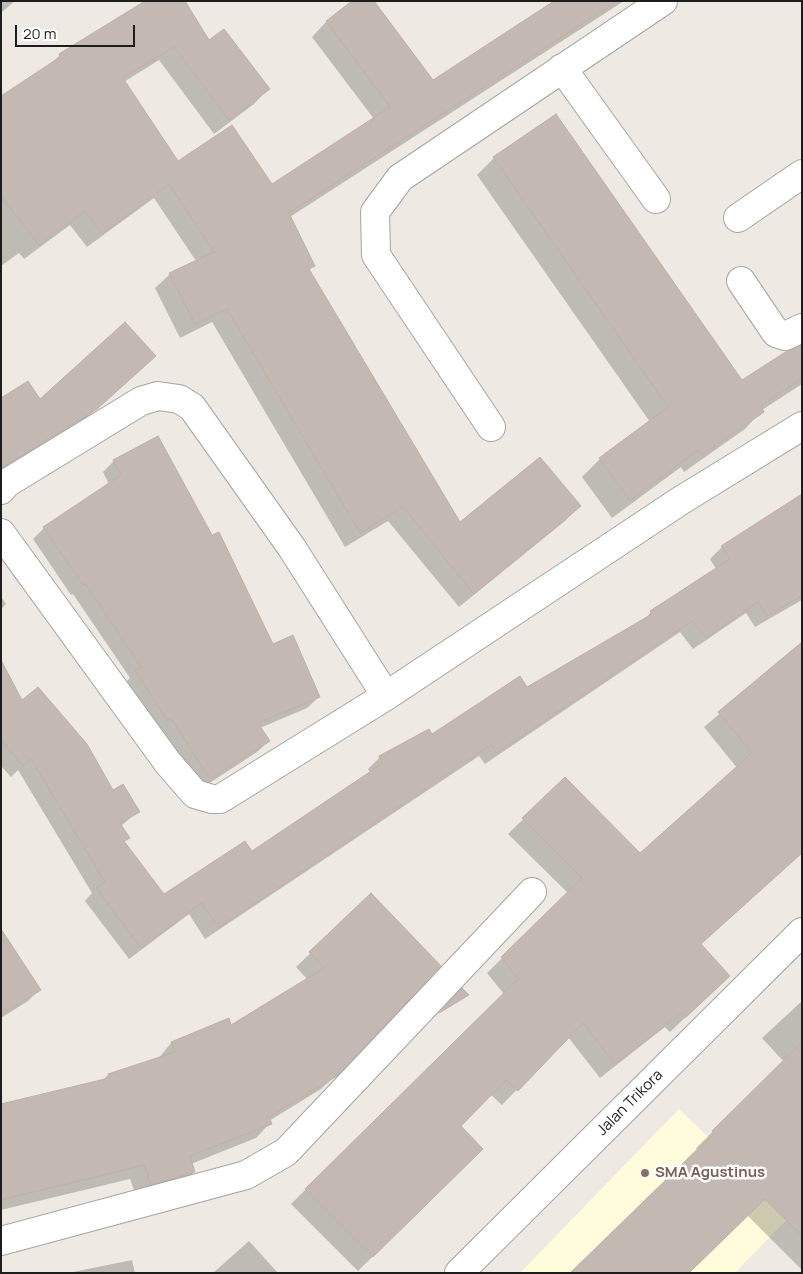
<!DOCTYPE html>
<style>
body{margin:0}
#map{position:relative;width:803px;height:1274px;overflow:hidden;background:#eeeae3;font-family:Manrope,sans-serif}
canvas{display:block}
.frame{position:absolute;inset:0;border:2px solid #1d1d1d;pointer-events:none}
.scale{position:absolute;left:15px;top:25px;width:120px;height:22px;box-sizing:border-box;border:2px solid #1d1d1d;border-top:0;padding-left:6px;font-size:15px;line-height:18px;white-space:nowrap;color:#1d1d1d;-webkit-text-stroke:4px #fff;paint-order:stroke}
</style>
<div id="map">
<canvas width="803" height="1274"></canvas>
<div class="frame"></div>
<div class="scale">20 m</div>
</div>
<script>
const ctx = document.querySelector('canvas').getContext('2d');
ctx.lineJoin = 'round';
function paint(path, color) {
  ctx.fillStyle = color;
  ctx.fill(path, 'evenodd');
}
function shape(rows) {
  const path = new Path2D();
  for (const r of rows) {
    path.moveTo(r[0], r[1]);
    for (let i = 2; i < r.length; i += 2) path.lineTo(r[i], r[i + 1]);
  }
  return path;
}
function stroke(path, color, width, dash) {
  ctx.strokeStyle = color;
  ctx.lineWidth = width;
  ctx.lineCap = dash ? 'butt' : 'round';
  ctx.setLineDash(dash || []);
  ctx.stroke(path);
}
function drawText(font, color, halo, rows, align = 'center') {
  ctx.font = font + ' Manrope,sans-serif';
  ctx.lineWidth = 5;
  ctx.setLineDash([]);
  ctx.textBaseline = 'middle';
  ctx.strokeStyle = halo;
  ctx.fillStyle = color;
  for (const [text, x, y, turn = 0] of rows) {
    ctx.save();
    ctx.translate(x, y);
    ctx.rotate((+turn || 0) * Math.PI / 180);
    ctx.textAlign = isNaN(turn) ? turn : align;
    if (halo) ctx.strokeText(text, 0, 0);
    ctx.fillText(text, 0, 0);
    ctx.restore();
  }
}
paint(shape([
 [679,1109,790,1216,735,1273,689,1273,703,1144,570,1273,520,1273]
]), '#fffcdb');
paint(shape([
 [1,1,15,1,1,13],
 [354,1,433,81,556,1,624,1,290,217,313,266,308,271,459,524,580,506,565,521,459,607,388,521,345,547,212,322,180,338,155,288,170,274,196,261,154,198,87,247,70,225,24,259,19,253,1,266,1,97,49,66,60,55,209,42,268,89,254,104,214,134,159,60,124,82,178,163,271,186,374,119,312,37,326,22],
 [494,158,742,382,802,346,802,384,762,410,745,429,684,472,681,467,612,518,582,477,600,459,650,422,477,175],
 [143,367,84,420,1,472,1,400,40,401],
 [114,461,319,697,307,708,260,728,269,741,257,752,199,790,125,683,130,678,73,594,71,595,33,539,44,528,109,484,103,472],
 [802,496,802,600,755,627,746,613,693,649,680,632,485,764,479,756,205,939,189,914,129,959,85,901,92,893,18,770,11,777,1,766,1,663,22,702,113,792,138,811,121,826,128,838,124,842,163,895,251,853,370,773,368,769,380,757,432,736,526,688,643,621,651,612,716,569,710,559,722,547],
 [1,597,6,604,1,609],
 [802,644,700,944,714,990,670,1032,665,1027,600,1078,568,1037,502,1105,490,1094,459,1126,482,1149,358,1271,291,1204,504,994,487,973,568,893,508,834,565,778,640,854,737,768,704,727],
 [371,895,336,1075,321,1089,269,1121,270,1123,256,1138,191,1164,194,1172,180,1186,137,1198,130,1179,1,1210,1,1106,103,1080,108,1075,158,1059,171,1043,231,1027,308,980,296,967],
 [1,947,39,990,28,1001,1,1018],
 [802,1001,802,1270,747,1215,696,1148,784,1062,762,1038],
 [249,1241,278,1273,213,1273],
 [132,1260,135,1273,68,1273]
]), '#0003');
const building = shape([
 [145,1,185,1,209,40,224,29,270,89,229,120,174,47,123,78,178,161,232,125,272,184,390,107,326,21,352,1,374,1,433,80,554,1,618,1,289,213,315,266,309,269,460,522,540,457,581,506,474,594,403,507,360,533,227,309,195,324,169,273,214,252,169,184,102,234,85,211,39,245,1,196,1,96,60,57,59,54,145,1],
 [556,114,742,380,787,351,802,345,802,379,761,406,764,412,702,455,698,450,630,501,599,458,668,407,493,157,556,114],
 [125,322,156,356,97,409,1,468,1,398,28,381,40,399,125,322],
 [158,436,212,535,219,532,273,644,293,635,320,697,258,723,270,741,210,779,171,718,167,720,135,671,141,667,85,583,83,585,43,527,121,475,113,460,158,436],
 [802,494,802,596,767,616,758,602,706,638,692,621,497,753,491,745,218,928,202,903,141,948,96,888,105,882,31,759,23,766,1,740,1,660,22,700,38,687,87,744,113,790,123,784,140,812,120,823,130,838,124,841,164,894,245,841,252,851,383,763,379,756,429,729,432,734,520,676,527,687,652,614,650,611,730,559,721,546,802,494],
 [802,642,802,853,701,944,730,976,685,1018,681,1013,615,1064,583,1023,518,1091,506,1080,461,1126,483,1149,373,1257,305,1189,518,979,501,957,582,878,522,818,565,777,640,853,752,753,718,712,802,642],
 [371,893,441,966,337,1076,269,1117,272,1124,190,1156,195,1172,151,1185,144,1165,1,1200,1,1104,109,1078,108,1074,175,1052,171,1042,229,1018,231,1025,324,968,309,952,371,893],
 [1,929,41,990,1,1015,1,929],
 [462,988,469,995,439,1013,462,988],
 [802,1042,802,1236,765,1199,689,1273,570,1273,714,1133,712,1131,802,1042]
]);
paint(building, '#c3b9b2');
stroke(building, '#c0afa5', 1);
const minor = shape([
 [562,68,656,199],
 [738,218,802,174],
 [741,281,776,333,785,336,802,328],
 [491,427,376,255,375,212,400,178,663,1],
 [1,490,7,483,141,401,158,396,179,399,192,407,292,548,386,696],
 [1,533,168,763,195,794,212,799,220,799,386,696,680,501,802,426],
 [1,1241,246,1175,286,1152,532,892],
 [459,1273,802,932]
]);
stroke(minor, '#a4a4a4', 30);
stroke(minor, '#fff', 28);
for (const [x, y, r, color] of [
 [645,1173,5,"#8d6e63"]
]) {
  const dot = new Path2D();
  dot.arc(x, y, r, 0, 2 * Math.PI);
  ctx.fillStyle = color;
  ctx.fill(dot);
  stroke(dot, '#fff', 2);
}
drawText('15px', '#1d1d1d', '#fff', [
 ["Jalan Trikora",630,1103,-45]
]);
drawText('bold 15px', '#785e54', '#fff', [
 ["SMA Agustinus",655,1173]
], 'left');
</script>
